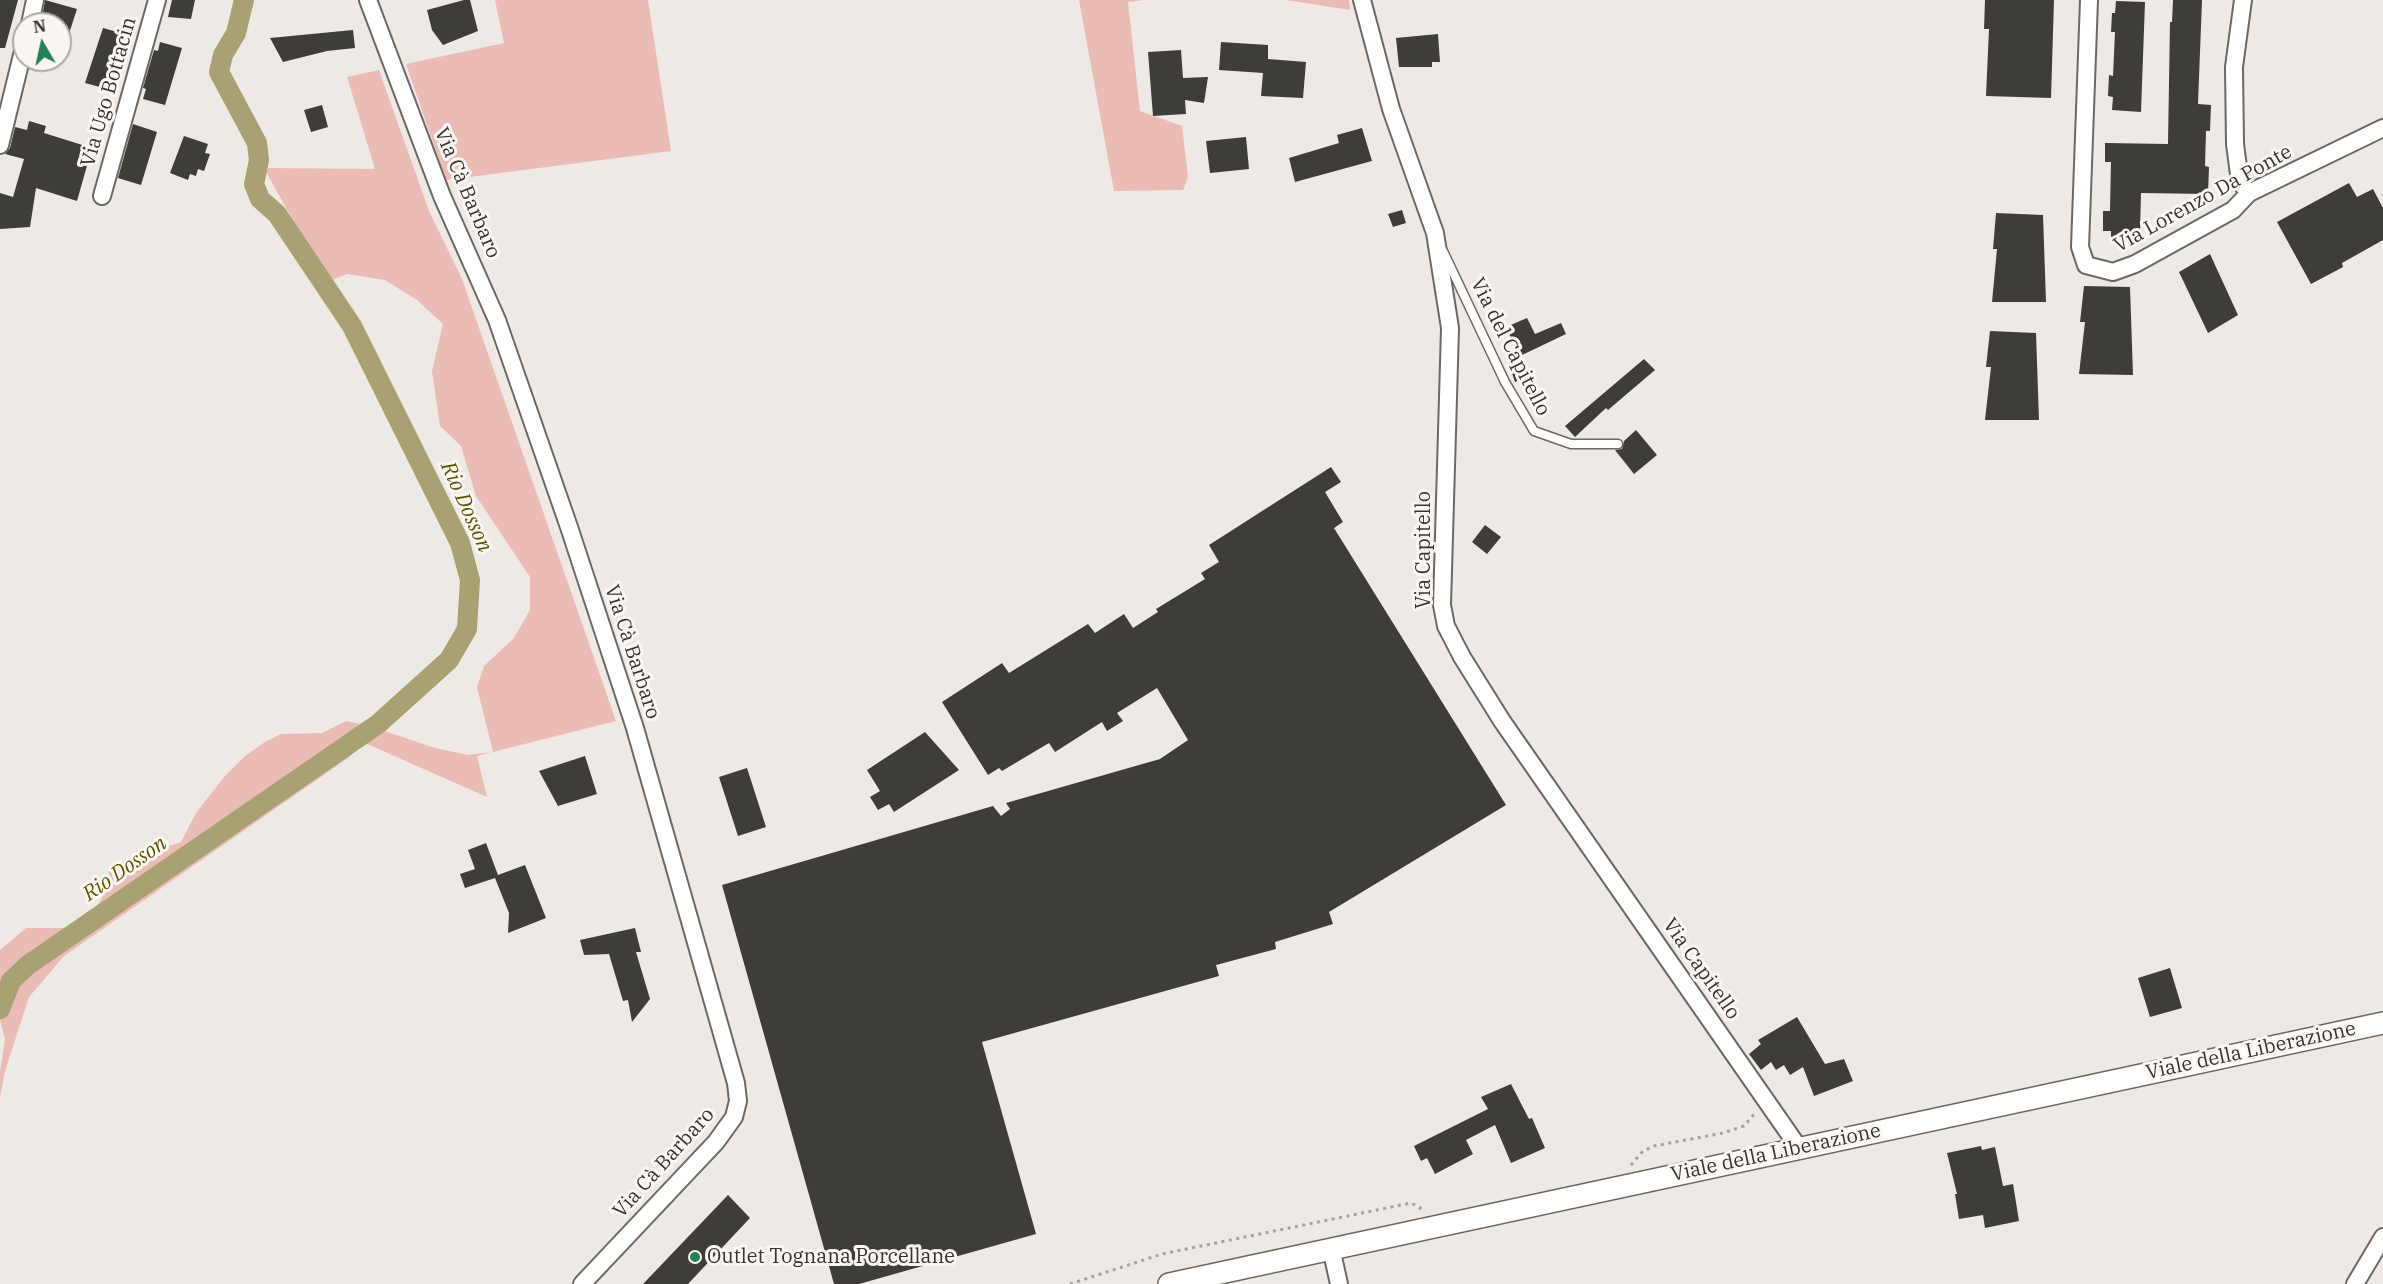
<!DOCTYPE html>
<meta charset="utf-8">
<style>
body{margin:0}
#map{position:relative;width:2383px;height:1284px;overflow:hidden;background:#eee9e4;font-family:"IBM Plex Serif",serif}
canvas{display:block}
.north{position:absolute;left:12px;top:12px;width:60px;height:60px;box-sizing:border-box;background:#fbf6f2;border:2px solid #aca8a5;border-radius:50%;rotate:351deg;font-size:16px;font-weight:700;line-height:24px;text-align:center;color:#363432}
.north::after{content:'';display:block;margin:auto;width:21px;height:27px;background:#238057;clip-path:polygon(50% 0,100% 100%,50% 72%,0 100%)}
</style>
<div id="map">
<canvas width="2383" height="1284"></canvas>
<div class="north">N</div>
</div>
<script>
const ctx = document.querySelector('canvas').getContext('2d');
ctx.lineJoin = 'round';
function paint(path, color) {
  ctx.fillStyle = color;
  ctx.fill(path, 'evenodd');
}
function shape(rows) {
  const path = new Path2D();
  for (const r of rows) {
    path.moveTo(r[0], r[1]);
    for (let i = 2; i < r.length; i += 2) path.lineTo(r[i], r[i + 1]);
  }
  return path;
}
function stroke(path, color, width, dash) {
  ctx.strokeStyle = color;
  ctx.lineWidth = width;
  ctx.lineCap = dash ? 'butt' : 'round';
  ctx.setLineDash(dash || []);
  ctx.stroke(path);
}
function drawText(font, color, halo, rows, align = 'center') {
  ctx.font = font + ' "IBM Plex Serif",serif';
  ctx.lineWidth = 6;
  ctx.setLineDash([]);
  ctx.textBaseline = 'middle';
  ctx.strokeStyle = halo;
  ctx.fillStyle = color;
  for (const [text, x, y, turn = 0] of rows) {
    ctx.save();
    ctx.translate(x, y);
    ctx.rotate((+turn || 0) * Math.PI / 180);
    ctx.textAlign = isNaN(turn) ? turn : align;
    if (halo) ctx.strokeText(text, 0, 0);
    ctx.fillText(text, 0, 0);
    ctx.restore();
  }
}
paint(shape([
 [495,0,648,0,671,151,446,180,406,64,504,43],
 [1079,0,1144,0,1128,2,1140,111,1182,126,1188,177,1183,190,1114,191],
 [1286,0,1349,0,1350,10],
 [379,70,429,211,462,279,616,721,493,752,477,687,484,666,514,638,530,610,530,577,476,496,461,446,440,426,432,371,443,324,417,300,385,280,347,274,327,282,264,168,375,169,347,77],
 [346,721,370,726,435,748,468,755,492,752,477,756,487,797,365,743,348,758,64,956,29,997,5,1071,0,1097,0,1072,5,1039,0,1020,0,950,26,928,85,928,104,894,110,867,181,842,196,813,225,776,245,756,265,742,281,734,322,733]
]), '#ebbbb6');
stroke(shape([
 [0,1009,11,981,28,965,378,724,449,660,467,629,470,580,460,543,352,326,277,214,260,199,254,184,259,160,257,143,219,72,223,55,236,33,244,0]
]), '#a7a174', 20);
paint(shape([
 [0,0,18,0,5,48,0,48],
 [45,0,77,9,63,52,60,52,60,24,41,24],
 [172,0,195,0,191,19,168,17],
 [464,0,470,0,478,31,443,45,432,30,427,10],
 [1985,0,2054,0,2051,98,1986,96,1989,29,1984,29],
 [2173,0,2202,0,2198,104,2211,105,2210,131,2206,131,2205,166,2209,167,2208,194,2141,193,2140,232,2130,232,2129,237,2111,237,2111,231,2103,231,2103,211,2110,211,2111,162,2105,162,2105,143,2168,144,2170,22,2172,22],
 [2116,1,2145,2,2141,112,2112,110,2113,97,2108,96,2109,75,2113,76,2115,32,2111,32,2112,13,2115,13],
 [103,28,128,35,111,90,85,83],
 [353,30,355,48,327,51,283,62,270,38],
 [1438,34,1440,62,1432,62,1432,67,1399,67,1396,38],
 [160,42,182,48,165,105,143,99,146,89,143,88,154,50,158,51],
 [1221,42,1268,45,1268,59,1306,62,1303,98,1261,96,1263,73,1219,70],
 [1181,50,1183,78,1208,77,1204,103,1185,100,1186,114,1153,116,1148,52],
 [322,105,328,127,311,132,304,110],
 [29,121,46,126,44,133,92,148,77,201,36,188,30,227,0,229,0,193,13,197,24,159,5,154,10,148,15,127,27,130],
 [133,124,157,132,141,185,118,178],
 [1362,128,1372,161,1295,182,1289,158,1339,143,1337,135],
 [184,136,208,144,205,153,210,154,204,171,198,169,196,176,190,174,188,180,170,173],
 [1246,137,1249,169,1210,173,1206,141],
 [2349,183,2357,197,2373,189,2383,208,2383,240,2342,263,2343,267,2311,284,2277,222],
 [1402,210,1406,223,1393,227,1388,214],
 [1996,213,2043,215,2046,302,1992,302,1997,249,1993,249],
 [2210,254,2238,315,2208,333,2179,272],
 [2084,286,2130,287,2133,375,2079,374,2085,322,2080,322],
 [1527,318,1535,334,1561,323,1566,334,1520,356,1506,327],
 [1990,331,2036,333,2039,420,1985,420,1991,367,1986,367],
 [1644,359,1655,370,1608,410,1606,408,1575,437,1565,426],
 [1524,362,1530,376,1515,382,1510,367],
 [1636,430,1657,455,1634,474,1615,450,1622,449,1624,441],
 [1331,467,1341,482,1325,492,1343,522,1334,528,1506,805,1329,912,1333,924,1275,942,1276,949,1216,965,1219,976,982,1042,1036,1234,859,1284,834,1284,722,885,993,806,1001,816,1010,809,1006,803,1160,759,1188,740,1157,688,1117,713,1123,721,1107,731,1102,722,1055,752,1049,743,1002,771,999,768,988,775,942,702,1002,663,1009,673,1088,624,1095,633,1124,614,1133,628,1158,612,1156,609,1205,579,1201,573,1219,562,1209,545],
 [1485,525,1501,537,1487,554,1472,542],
 [925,732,959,770,894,812,889,804,878,810,870,797,880,791,867,770],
 [585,756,597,794,558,806,539,771],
 [747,768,766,827,738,836,719,777],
 [486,843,498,875,525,865,546,918,508,933,509,913,495,878,465,888,460,874,475,869,468,850],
 [635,928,641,952,636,952,650,999,632,1022,628,1000,623,1001,609,954,584,955,580,940],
 [2170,968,2182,1008,2150,1017,2138,978],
 [1797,1017,1825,1064,1844,1059,1853,1081,1814,1096,1803,1067,1790,1075,1784,1065,1776,1070,1771,1062,1761,1070,1749,1054,1761,1044,1758,1040],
 [1511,1084,1529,1119,1532,1118,1545,1148,1511,1163,1495,1125,1466,1140,1473,1154,1435,1174,1427,1158,1421,1161,1414,1146,1488,1109,1481,1097],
 [1981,1146,1982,1150,1995,1147,2003,1186,2013,1184,2019,1221,1985,1228,1983,1215,1959,1219,1955,1194,1957,1194,1947,1153],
 [728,1195,750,1218,688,1284,643,1284]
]), '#3f3d38');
const service = shape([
 [1443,251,1505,382,1534,431,1571,444,1618,444]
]);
const minor = shape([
 [368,0,442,196,497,320,569,527,635,728,736,1083,738,1101,734,1117,716,1142,582,1284],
 [1362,0,1391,109,1435,233,1450,328,1442,605,1446,626,1462,657,1502,721,1799,1148],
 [2089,0,2080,247,2086,265,2113,272,2135,264,2233,210,2249,193,2383,128],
 [2243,0,2234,67,2235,144,2240,182,2249,193],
 [30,24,35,0],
 [0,145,24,47],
 [102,196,157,0],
 [1331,1248,1339,1284],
 [2355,1284,2383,1237]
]);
const tertiary = shape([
 [1169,1284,2383,1023]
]);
stroke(service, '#6c6864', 11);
stroke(minor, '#6c6864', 20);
stroke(tertiary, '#6c6864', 24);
stroke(shape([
 [1631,1165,1643,1151,1654,1146,1723,1133,1744,1126,1754,1114],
 [1070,1284,1162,1254,1411,1203,1422,1209]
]), '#a6a29e', 3, [3, 4.5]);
stroke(service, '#fff', 8);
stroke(minor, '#fff', 16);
stroke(tertiary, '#fff', 21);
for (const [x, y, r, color] of [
 [695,1257,6,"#238057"]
]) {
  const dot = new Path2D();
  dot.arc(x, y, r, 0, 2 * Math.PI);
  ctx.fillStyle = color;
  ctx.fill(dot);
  stroke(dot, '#fbf6f2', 2);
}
drawText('20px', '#363432', '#fbf6f2', [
 ["Via Ugo Bottacin",109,92,-74],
 ["Via Cà Barbaro",467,193,67],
 ["Via Lorenzo Da Ponte",2203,199,-29],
 ["Via del Capitello",1510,347,63],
 ["Via Capitello",1424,550,-90],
 ["Via Cà Barbaro",632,652,72],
 ["Via Capitello",1701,969,55],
 ["Viale della Liberazione",2251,1051,-12],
 ["Viale della Liberazione",1776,1153,-12],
 ["Via Cà Barbaro",664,1163,-48]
]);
drawText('20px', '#363432', '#fbf6f2', [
 ["Outlet Tognana Porcellane",707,1257]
], 'left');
drawText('italic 21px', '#5e5500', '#fbf6f2', [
 ["Rio Dosson",466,507,66],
 ["Rio Dosson",125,869,-35]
]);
</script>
